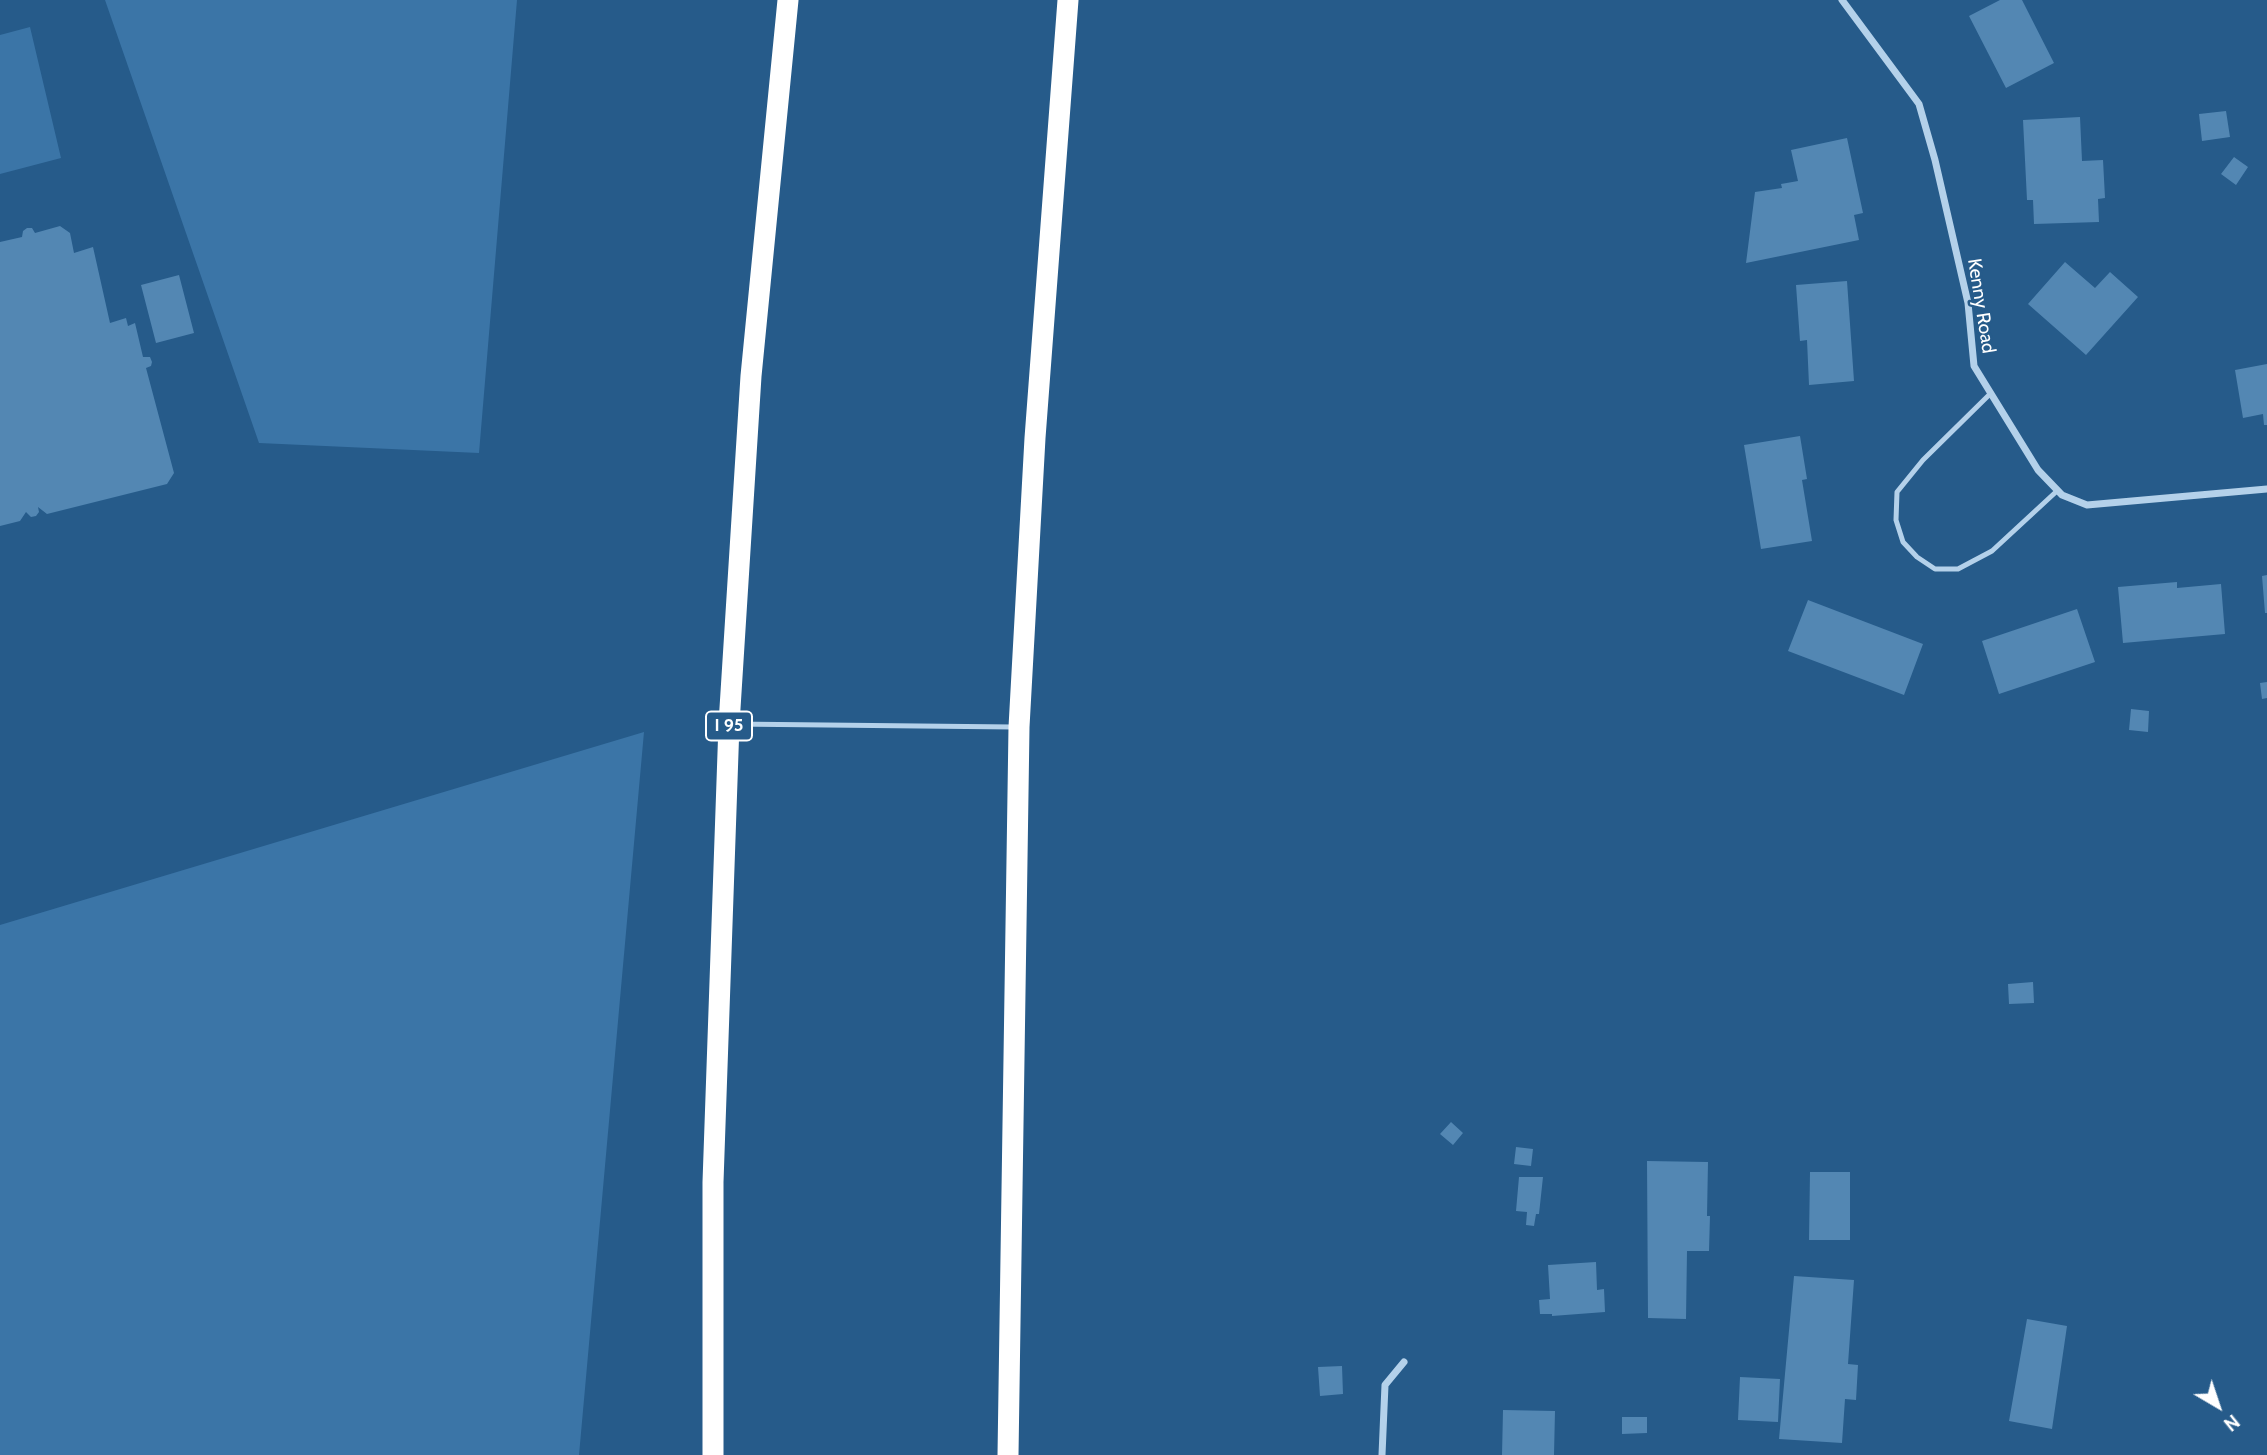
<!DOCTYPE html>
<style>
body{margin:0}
#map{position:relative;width:2267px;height:1455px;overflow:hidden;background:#265b8a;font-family:Cabin,sans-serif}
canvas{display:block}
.north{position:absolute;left:2183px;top:1371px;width:70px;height:70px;-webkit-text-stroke:5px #265b8a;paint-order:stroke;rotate:141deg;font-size:19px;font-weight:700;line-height:28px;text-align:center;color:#fff}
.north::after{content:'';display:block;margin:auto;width:24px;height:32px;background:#fff;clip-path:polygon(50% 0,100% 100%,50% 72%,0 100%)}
</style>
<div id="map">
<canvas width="2267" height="1455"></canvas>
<div class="north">N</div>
</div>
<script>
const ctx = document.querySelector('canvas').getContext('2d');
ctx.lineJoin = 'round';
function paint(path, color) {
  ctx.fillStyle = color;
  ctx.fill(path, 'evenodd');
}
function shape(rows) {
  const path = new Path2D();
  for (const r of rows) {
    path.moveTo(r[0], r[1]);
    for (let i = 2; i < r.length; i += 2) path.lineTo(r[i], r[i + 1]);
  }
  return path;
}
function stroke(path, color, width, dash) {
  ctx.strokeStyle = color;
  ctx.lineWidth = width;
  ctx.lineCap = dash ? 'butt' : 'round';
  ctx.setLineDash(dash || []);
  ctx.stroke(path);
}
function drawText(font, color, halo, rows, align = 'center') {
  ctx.font = font + ' Cabin,sans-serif';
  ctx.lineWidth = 5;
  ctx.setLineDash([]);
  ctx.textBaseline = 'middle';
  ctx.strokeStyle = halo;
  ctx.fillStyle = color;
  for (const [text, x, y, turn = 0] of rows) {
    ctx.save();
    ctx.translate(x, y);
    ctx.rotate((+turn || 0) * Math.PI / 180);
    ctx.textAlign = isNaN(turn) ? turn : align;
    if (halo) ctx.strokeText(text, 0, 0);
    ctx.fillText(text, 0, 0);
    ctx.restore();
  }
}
paint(shape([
 [105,0,517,0,479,453,259,443],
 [30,27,61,158,0,174,0,35],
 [644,732,579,1455,0,1455,0,925]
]), '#3b75a7');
paint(shape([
 [2000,0,2022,0,2054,63,2006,88,1969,16],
 [2226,111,2230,137,2202,141,2199,114],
 [2080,117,2082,161,2103,160,2105,198,2098,199,2099,222,2034,224,2033,200,2027,200,2023,120],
 [1847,138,1863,213,1854,215,1859,240,1746,263,1755,192,1782,188,1781,184,1798,181,1791,150],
 [2234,157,2248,167,2236,185,2221,174],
 [60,226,70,233,74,253,93,247,110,323,126,318,128,326,135,323,143,357,150,357,152,362,151,366,146,368,174,473,167,484,47,514,38,507,39,512,36,516,31,517,26,512,20,521,0,526,0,242,22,237,23,231,27,228,32,228,35,233],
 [2065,262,2095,288,2110,272,2138,297,2086,355,2028,304],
 [179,275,194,333,156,343,141,285],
 [1847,281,1854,381,1809,385,1807,340,1800,341,1796,285],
 [2267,364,2267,425,2264,425,2263,414,2243,418,2235,370],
 [1800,436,1807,479,1802,480,1812,541,1761,549,1744,445],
 [2267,575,2267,613,2265,613,2262,576],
 [2177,582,2177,588,2221,584,2225,634,2123,643,2118,587],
 [1808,600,1923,644,1904,695,1788,651],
 [2077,609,2095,662,1999,694,1982,641],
 [2267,682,2267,698,2262,699,2260,683],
 [2131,709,2149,711,2148,732,2129,730],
 [2033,982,2034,1003,2009,1004,2008,984],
 [1451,1122,1463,1133,1453,1145,1440,1134],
 [1516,1147,1533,1149,1531,1166,1514,1164],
 [1647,1161,1708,1162,1707,1216,1710,1216,1709,1251,1687,1251,1686,1319,1648,1318],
 [1810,1172,1850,1172,1850,1240,1809,1240],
 [1519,1177,1543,1177,1539,1214,1536,1214,1534,1226,1526,1225,1527,1212,1516,1211],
 [1596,1262,1597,1290,1604,1289,1605,1312,1552,1316,1552,1314,1540,1314,1539,1300,1550,1299,1548,1265],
 [1794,1276,1854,1280,1848,1364,1858,1365,1856,1400,1845,1399,1842,1443,1779,1439],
 [2027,1319,2067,1326,2052,1429,2009,1421],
 [1342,1366,1343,1394,1320,1396,1318,1367],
 [1740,1377,1780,1379,1778,1422,1738,1420],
 [1503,1410,1555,1411,1554,1455,1502,1455],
 [1622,1417,1647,1417,1647,1433,1622,1434]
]), '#5387b3');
stroke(shape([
 [1991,393,1923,460,1897,492,1896,520,1903,542,1917,557,1935,569,1958,569,1992,551,2058,490],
 [732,724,1013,727]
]), '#b4d1ea', 5);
stroke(shape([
 [1842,0,1919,104,1935,160,1968,303,1974,366,2038,470,2062,495,2087,505,2267,489],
 [1382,1455,1385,1385,1404,1362]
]), '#b4d1ea', 7);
stroke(shape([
 [713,1455,713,1182,729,724,751,376,788,0],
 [1008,1455,1019,727,1035,438,1068,0]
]), '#fff', 21);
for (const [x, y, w] of [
 [729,726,46]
]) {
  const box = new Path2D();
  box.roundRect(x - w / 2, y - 14.5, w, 29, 5);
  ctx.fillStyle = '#265b8a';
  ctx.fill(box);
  stroke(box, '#fff', 2);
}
drawText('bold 18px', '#fff', null, [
 ["I 95",729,726]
]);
drawText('19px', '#fff', '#265b8a', [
 ["Kenny Road",1981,306,81]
]);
</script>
